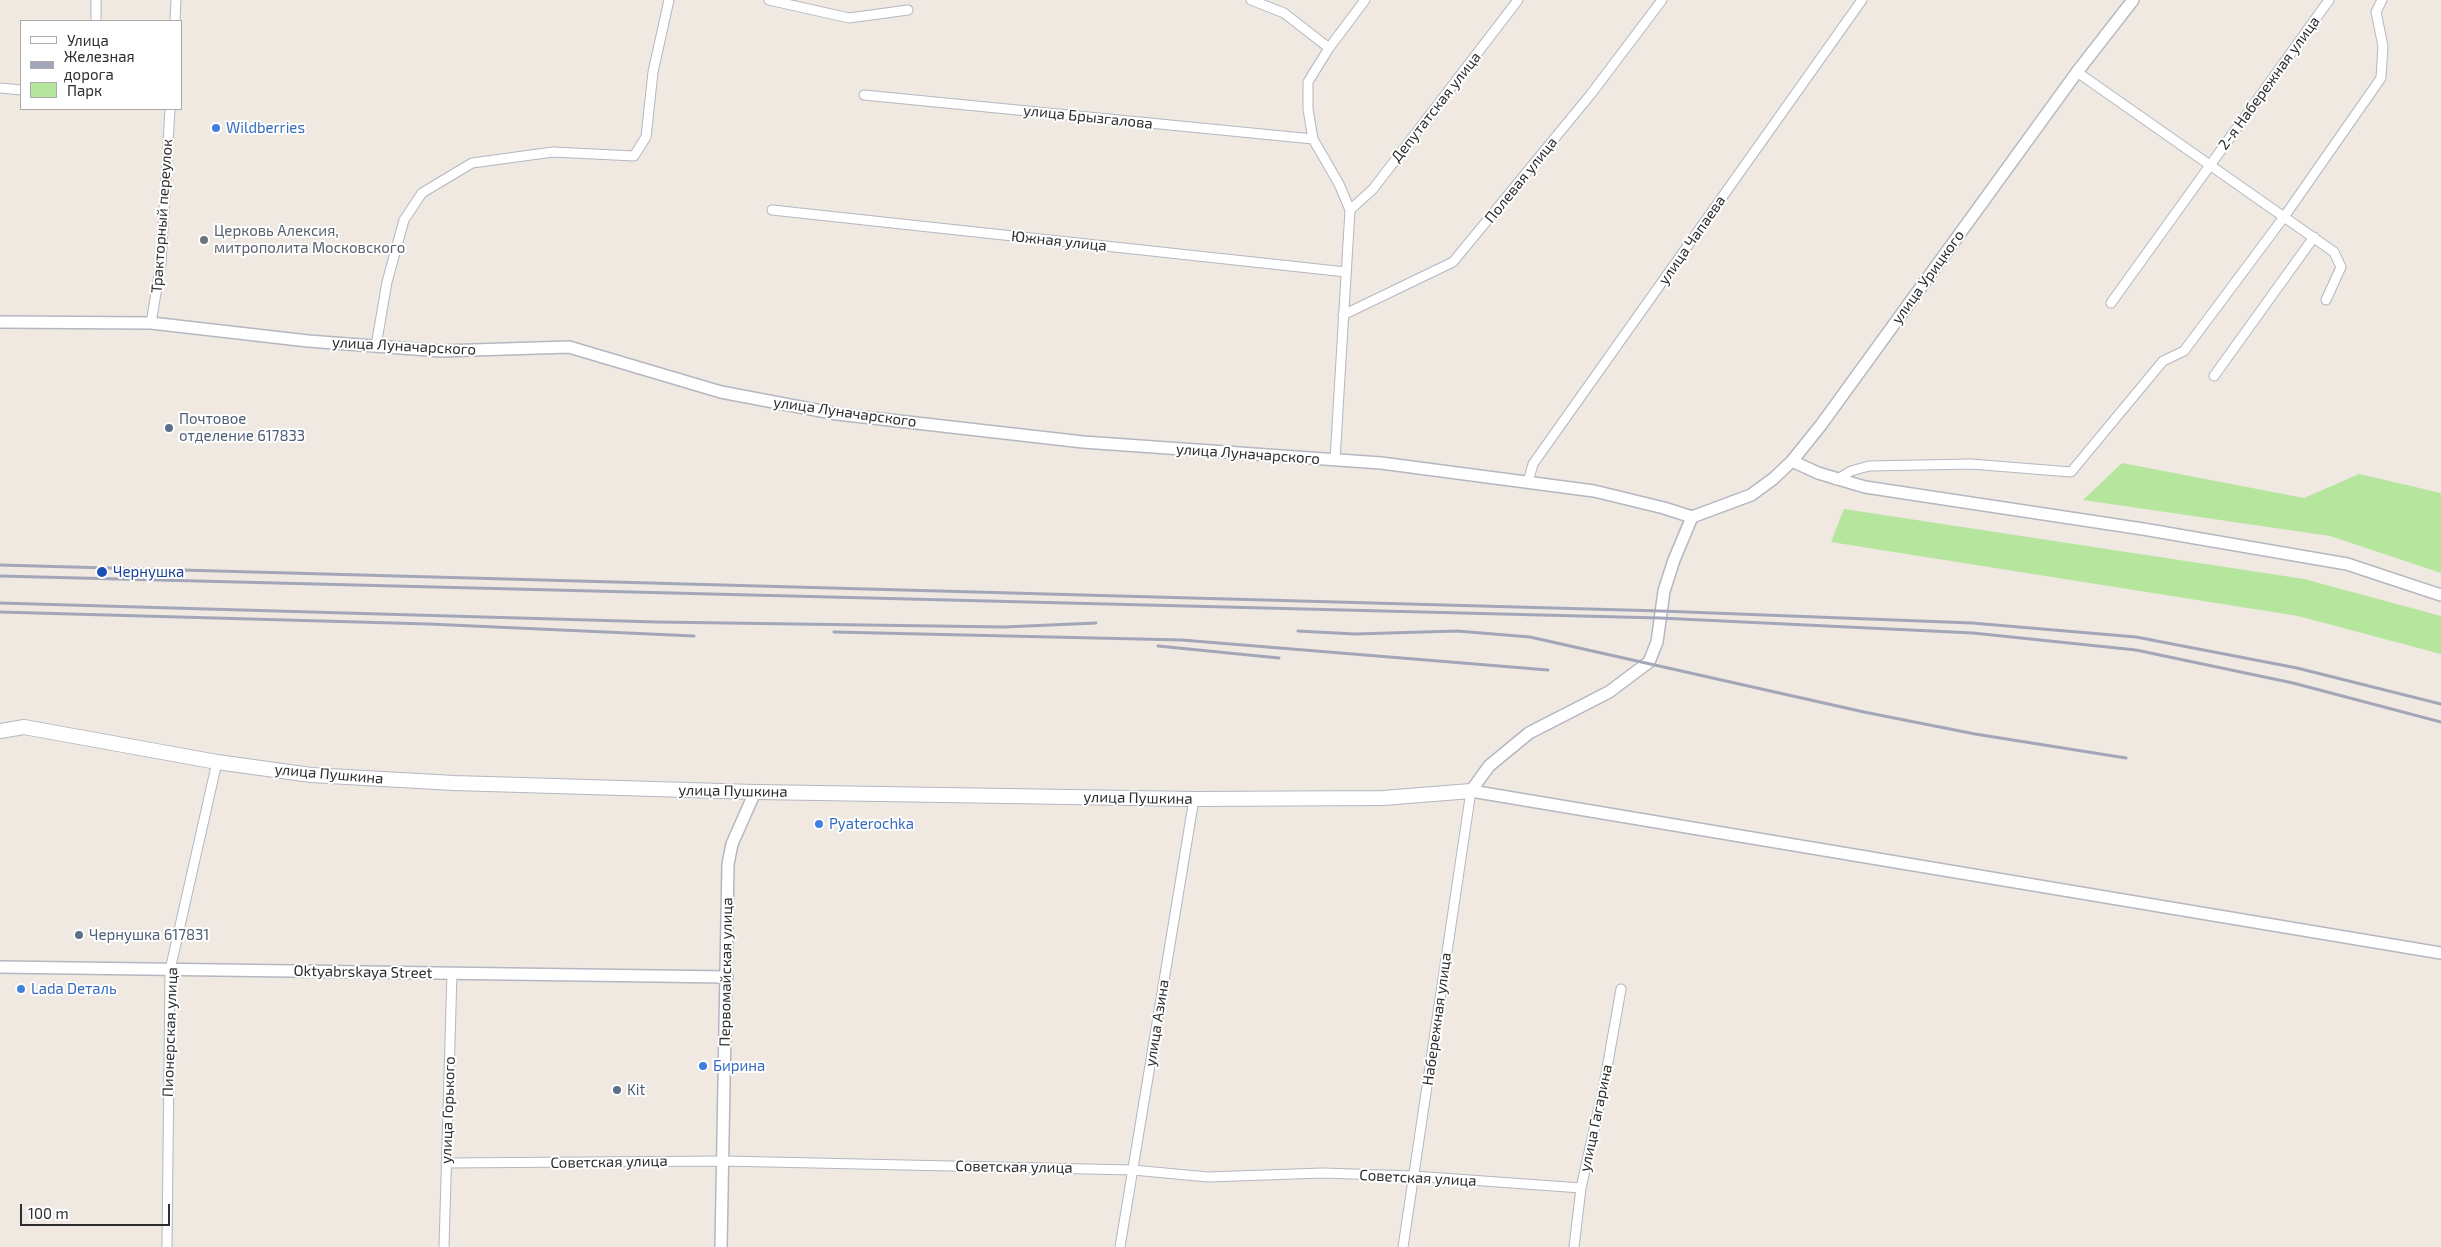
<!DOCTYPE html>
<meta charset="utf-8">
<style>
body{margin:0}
#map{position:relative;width:2441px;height:1247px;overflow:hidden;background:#efe9e1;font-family:"Exo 2",sans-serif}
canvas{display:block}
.legend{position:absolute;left:20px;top:20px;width:162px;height:90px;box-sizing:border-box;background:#fff;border:1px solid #ababab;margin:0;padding:6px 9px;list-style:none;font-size:15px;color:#2e2e2e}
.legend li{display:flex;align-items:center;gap:10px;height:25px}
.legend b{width:25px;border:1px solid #ababab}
.scale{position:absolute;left:20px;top:1204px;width:150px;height:22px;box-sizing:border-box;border:2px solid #2e2e2e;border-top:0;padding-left:6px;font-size:15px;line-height:18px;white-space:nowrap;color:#2e2e2e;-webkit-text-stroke:4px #fff;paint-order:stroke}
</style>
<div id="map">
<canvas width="2441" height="1247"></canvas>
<ul class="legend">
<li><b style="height:6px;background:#fff"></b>Улица</li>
<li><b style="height:6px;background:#a3a6b8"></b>Железная дорога</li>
<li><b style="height:14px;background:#b6e59e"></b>Парк</li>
</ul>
<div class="scale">100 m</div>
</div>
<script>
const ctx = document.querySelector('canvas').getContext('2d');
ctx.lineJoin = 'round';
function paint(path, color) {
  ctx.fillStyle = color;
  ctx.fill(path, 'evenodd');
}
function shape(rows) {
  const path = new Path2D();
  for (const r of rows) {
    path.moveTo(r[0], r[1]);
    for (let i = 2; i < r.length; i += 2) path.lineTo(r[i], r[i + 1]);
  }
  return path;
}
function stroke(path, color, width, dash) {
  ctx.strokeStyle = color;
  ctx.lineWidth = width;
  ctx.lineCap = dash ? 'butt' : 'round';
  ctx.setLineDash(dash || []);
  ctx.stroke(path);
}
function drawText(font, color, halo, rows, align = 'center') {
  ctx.font = font + ' "Exo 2",sans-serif';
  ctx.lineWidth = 4;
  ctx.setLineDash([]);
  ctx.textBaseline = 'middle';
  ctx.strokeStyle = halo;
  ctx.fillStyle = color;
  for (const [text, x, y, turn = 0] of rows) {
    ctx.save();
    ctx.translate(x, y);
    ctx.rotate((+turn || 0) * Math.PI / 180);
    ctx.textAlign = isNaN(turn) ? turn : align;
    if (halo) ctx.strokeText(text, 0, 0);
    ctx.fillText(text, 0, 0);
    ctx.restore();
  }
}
paint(shape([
 [2122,463,2304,498,2359,474,2441,493,2441,573,2330,536,2083,500],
 [1844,509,2304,579,2441,616,2441,654,2298,616,1831,542]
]), '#b6e59e');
const minor = shape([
 [96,0,96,21],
 [769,0,849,18,908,10],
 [1251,0,1284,13,1329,48],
 [175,21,176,0],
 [2077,72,2334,252,2341,267,2326,300],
 [0,88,21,90],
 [864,95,1313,139],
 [772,210,1346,272],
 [1350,210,1373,189,1518,0],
 [2111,303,2329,0],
 [1343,315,1453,262,1591,94,1662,0],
 [151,323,161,263,170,109],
 [376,346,387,282,404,220,422,193,472,163,553,152,634,156,646,137,653,72,669,0],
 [2214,376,2314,237],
 [1335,460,1350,210,1339,184,1313,139,1308,109,1308,82,1329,48,1365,0],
 [1836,480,1851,471,1869,466,1971,464,2071,472,2163,361,2184,351,2284,217,2381,78,2383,46,2376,12,2382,0],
 [1528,482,1533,464,1862,0],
 [446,1163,723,1161,1133,1170,1208,1177,1322,1173,1414,1176,1581,1188],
 [167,1247,170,970,217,762],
 [444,1247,452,973],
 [1120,1247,1194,799],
 [1403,1247,1471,791],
 [1574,1247,1581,1188,1604,1085,1621,989]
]);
const tertiary = shape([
 [0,322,151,323,308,341,441,351,569,347,721,392,837,414,1083,442,1381,463,1594,491,1664,508,1692,517],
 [1792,461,1818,473,1865,487,2143,529,2347,564,2441,595],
 [1692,517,1674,560,1664,591,1657,642,1649,662,1609,692,1529,733,1489,766,1471,791,2441,953],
 [1692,517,1751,495,1773,479,1792,461,1821,425,2077,72,2133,0],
 [0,967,727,977],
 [721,1247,728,864,732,844,755,792]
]);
const secondary = shape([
 [0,731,24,727,217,762,311,775,454,783,755,792,1194,799,1383,798,1471,791]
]);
stroke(minor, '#b4b7c1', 11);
stroke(tertiary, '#b4b7c1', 14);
stroke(secondary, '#b4b7c1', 16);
stroke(minor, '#fff', 9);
stroke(tertiary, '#fff', 11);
stroke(secondary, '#fff', 14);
stroke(shape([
 [0,565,1661,611,1972,623,2136,637,2297,668,2441,704],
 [0,576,1660,618,1973,633,2136,650,2293,683,2441,722],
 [0,603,657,622,1004,627,1096,623],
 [0,612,429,624,694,636],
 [1298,631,1355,634,1457,631,1530,637,1864,712,1975,734,2126,758],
 [834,632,1182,640,1548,670],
 [1158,646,1279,658]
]), '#a3a6b8', 3);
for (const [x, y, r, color] of [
 [216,128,5,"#3f7fe0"],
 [204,240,5,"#6b7280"],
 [169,428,5,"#5c6f8a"],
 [102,572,6,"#1a4fb4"],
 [819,824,5,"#3f7fe0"],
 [79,935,5,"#5c6f8a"],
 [21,989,5,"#3f7fe0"],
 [703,1066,5,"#3f7fe0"],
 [617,1090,5,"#5c6f8a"]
]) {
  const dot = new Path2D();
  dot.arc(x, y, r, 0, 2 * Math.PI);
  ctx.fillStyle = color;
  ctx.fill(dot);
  stroke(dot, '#fff', 2);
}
drawText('15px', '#2e2e2e', '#fff', [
 ["2-я Набережная улица",2269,83,-54],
 ["Депутатская улица",1436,107,-52],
 ["улица Брызгалова",1088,117,6],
 ["Полевая улица",1521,180,-51],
 ["Тракторный переулок",162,216,-86],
 ["улица Чапаева",1692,240,-55],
 ["Южная улица",1059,241,6],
 ["улица Урицкого",1928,277,-54],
 ["улица Луначарского",404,346,3],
 ["улица Луначарского",845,412,8],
 ["улица Луначарского",1248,454,4],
 ["улица Пушкина",329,774,5],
 ["улица Пушкина",733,791,1],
 ["улица Пушкина",1138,798,1],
 ["Oktyabrskaya Street",363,972,1],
 ["Первомайская улица",726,972,-89],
 ["Набережная улица",1437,1019,-82],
 ["улица Азина",1157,1023,-81],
 ["Пионерская улица",170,1032,-88],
 ["улица Горького",448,1110,-88],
 ["улица Гагарина",1596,1118,-78],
 ["Советская улица",609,1162,-1],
 ["Советская улица",1014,1167,1],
 ["Советская улица",1418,1178,3]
]);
drawText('15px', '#366cbe', '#fff', [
 ["Wildberries",226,128],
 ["Pyaterochka",829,824],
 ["Lada Dеталь",31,989],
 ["Бирина",713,1066]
], 'left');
drawText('15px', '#5b616d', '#fff', [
 ["Церковь Алексия,",214,231],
 ["митрополита Московского",214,248]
], 'left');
drawText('15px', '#4e5e75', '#fff', [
 ["Почтовое",179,419],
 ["отделение 617833",179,436],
 ["Чернушка 617831",89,935],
 ["Kit",627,1090]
], 'left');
drawText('15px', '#164399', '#fff', [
 ["Чернушка",113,572]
], 'left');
</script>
